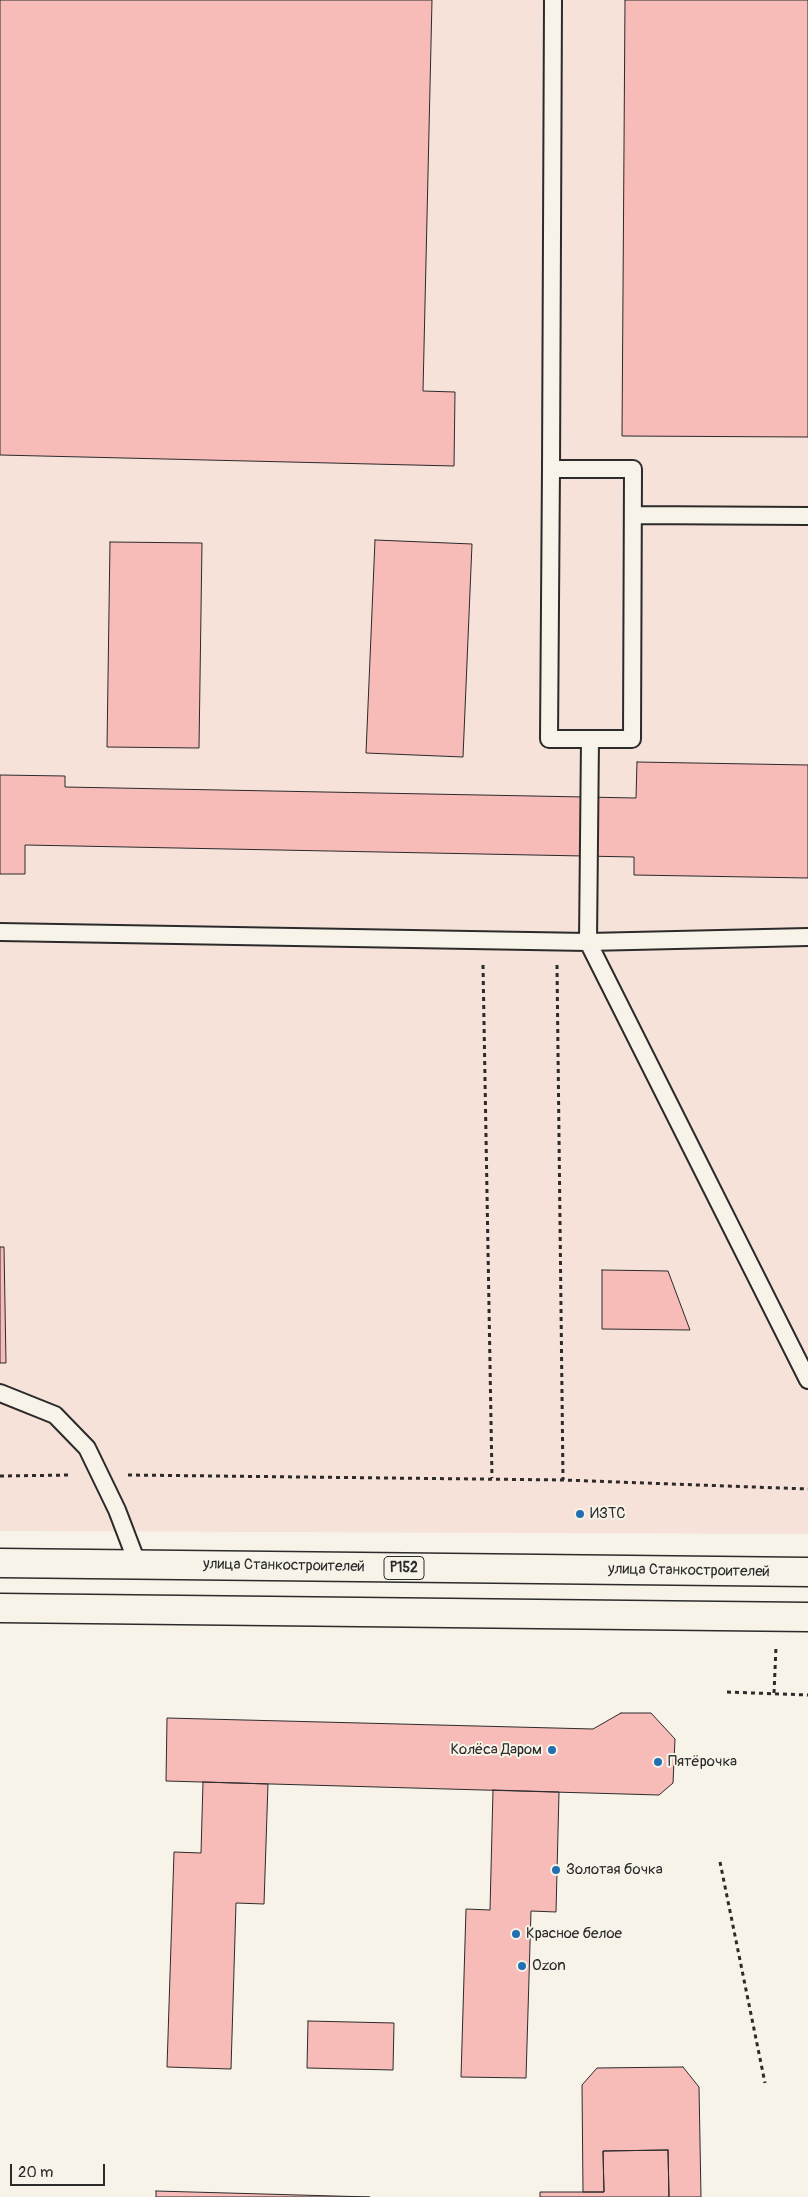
<!DOCTYPE html>
<meta charset="utf-8">
<style>
body{margin:0}
#map{position:relative;width:808px;height:2197px;overflow:hidden;background:#f7f3e8;font-family:Pangolin,sans-serif}
canvas{display:block}
.scale{position:absolute;left:10px;top:2164px;width:95px;height:22px;box-sizing:border-box;border:2px solid #2b2b2b;border-top:0;padding-left:6px;font-size:15px;line-height:18px;white-space:nowrap;color:#2b2b2b;-webkit-text-stroke:4px #f7f3e8;paint-order:stroke}
</style>
<div id="map">
<canvas width="808" height="2197"></canvas>
<div class="scale">20 m</div>
</div>
<script>
const ctx = document.querySelector('canvas').getContext('2d');
ctx.lineJoin = 'round';
function paint(path, color) {
  ctx.fillStyle = color;
  ctx.fill(path, 'evenodd');
}
function shape(rows) {
  const path = new Path2D();
  for (const r of rows) {
    path.moveTo(r[0], r[1]);
    for (let i = 2; i < r.length; i += 2) path.lineTo(r[i], r[i + 1]);
  }
  return path;
}
function stroke(path, color, width, dash) {
  ctx.strokeStyle = color;
  ctx.lineWidth = width;
  ctx.lineCap = dash ? 'butt' : 'round';
  ctx.setLineDash(dash || []);
  ctx.stroke(path);
}
function drawText(font, color, halo, rows, align = 'center') {
  ctx.font = font + ' Pangolin,sans-serif';
  ctx.lineWidth = 4;
  ctx.setLineDash([]);
  ctx.textBaseline = 'middle';
  ctx.strokeStyle = halo;
  ctx.fillStyle = color;
  for (const [text, x, y, turn = 0] of rows) {
    ctx.save();
    ctx.translate(x, y);
    ctx.rotate((+turn || 0) * Math.PI / 180);
    ctx.textAlign = isNaN(turn) ? turn : align;
    if (halo) ctx.strokeText(text, 0, 0);
    ctx.fillText(text, 0, 0);
    ctx.restore();
  }
}
paint(shape([
 [0,0,808,0,808,1534,0,1531]
]), '#f7e2da');
const building = shape([
 [0,0,432,0,423,391,455,392,454,466,0,455,0,0],
 [625,0,808,0,808,437,622,436,625,0],
 [375,540,472,544,463,757,366,753,375,540],
 [110,542,202,543,199,748,107,747,110,542],
 [637,762,808,765,808,878,634,875,634,857,25,845,25,874,0,874,0,775,65,776,65,787,636,798,637,762],
 [0,1247,4,1247,6,1363,0,1363,0,1247],
 [602,1270,668,1271,690,1330,602,1329,602,1270],
 [621,1713,651,1713,675,1739,673,1783,659,1795,166,1781,167,1718,593,1729,621,1713],
 [203,1782,268,1784,264,1904,236,1903,231,2069,167,2067,174,1852,201,1853,203,1782],
 [493,1790,559,1792,556,1912,531,1911,526,2078,461,2077,466,1909,490,1910,493,1790],
 [308,2021,394,2023,393,2070,307,2068,308,2021],
 [683,2067,699,2087,701,2197,669,2197,668,2150,603,2151,604,2192,583,2192,582,2085,597,2068,683,2067],
 [668,2150,669,2197,540,2197,540,2192,604,2192,603,2151,668,2150],
 [156,2191,370,2197,156,2197,156,2191]
]);
paint(building, '#f7bbb8');
stroke(building, '#2b2b2b', 1);
const service = shape([
 [551,469,633,469,632,739,549,739,551,469,553,0],
 [633,515,808,516],
 [590,739,588,942,808,1380],
 [0,932,588,942,808,937],
 [0,1393,55,1415,87,1448,117,1510,138,1565]
]);
const primary = shape([
 [0,1563,808,1572],
 [0,1608,808,1617]
]);
stroke(service, '#2b2b2b', 20);
stroke(primary, '#2b2b2b', 31);
stroke(shape([
 [483,965,492,1478],
 [557,965,563,1480],
 [128,1475,563,1480,808,1489],
 [0,1476,72,1475],
 [727,1692,808,1695],
 [774,1693,776,1647],
 [720,1862,765,2083]
]), '#2b2b2b', 3, [4, 4]);
stroke(service, '#f7f3e8', 16);
stroke(primary, '#f7f3e8', 28);
for (const [x, y, r, color] of [
 [580,1514,5,"#1f6fb2"],
 [552,1750,5,"#1f6fb2"],
 [658,1762,5,"#1f6fb2"],
 [556,1870,5,"#1f6fb2"],
 [516,1934,5,"#1f6fb2"],
 [522,1966,5,"#1f6fb2"]
]) {
  const dot = new Path2D();
  dot.arc(x, y, r, 0, 2 * Math.PI);
  ctx.fillStyle = color;
  ctx.fill(dot);
  stroke(dot, '#f7f3e8', 2);
}
for (const [x, y, w] of [
 [404,1568,40]
]) {
  const box = new Path2D();
  box.roundRect(x - w / 2, y - 11.5, w, 23, 4);
  ctx.fillStyle = '#f7f3e8';
  ctx.fill(box);
  stroke(box, '#2b2b2b', 1);
}
drawText('bold 14px', '#2b2b2b', null, [
 ["Р152",404,1568]
]);
drawText('15px', '#2b2b2b', '#f7f3e8', [
 ["ИЗТС",590,1514],
 ["Колёса Даром",542,1750,"right"],
 ["Пятёрочка",668,1762],
 ["Золотая бочка",566,1870],
 ["Красное белое",526,1934],
 ["Ozon",532,1966]
], 'left');
drawText('15px', '#2b2b2b', '#f7f3e8', [
 ["улица Станкостроителей",284,1566,1],
 ["улица Станкостроителей",689,1571,1]
]);
</script>
